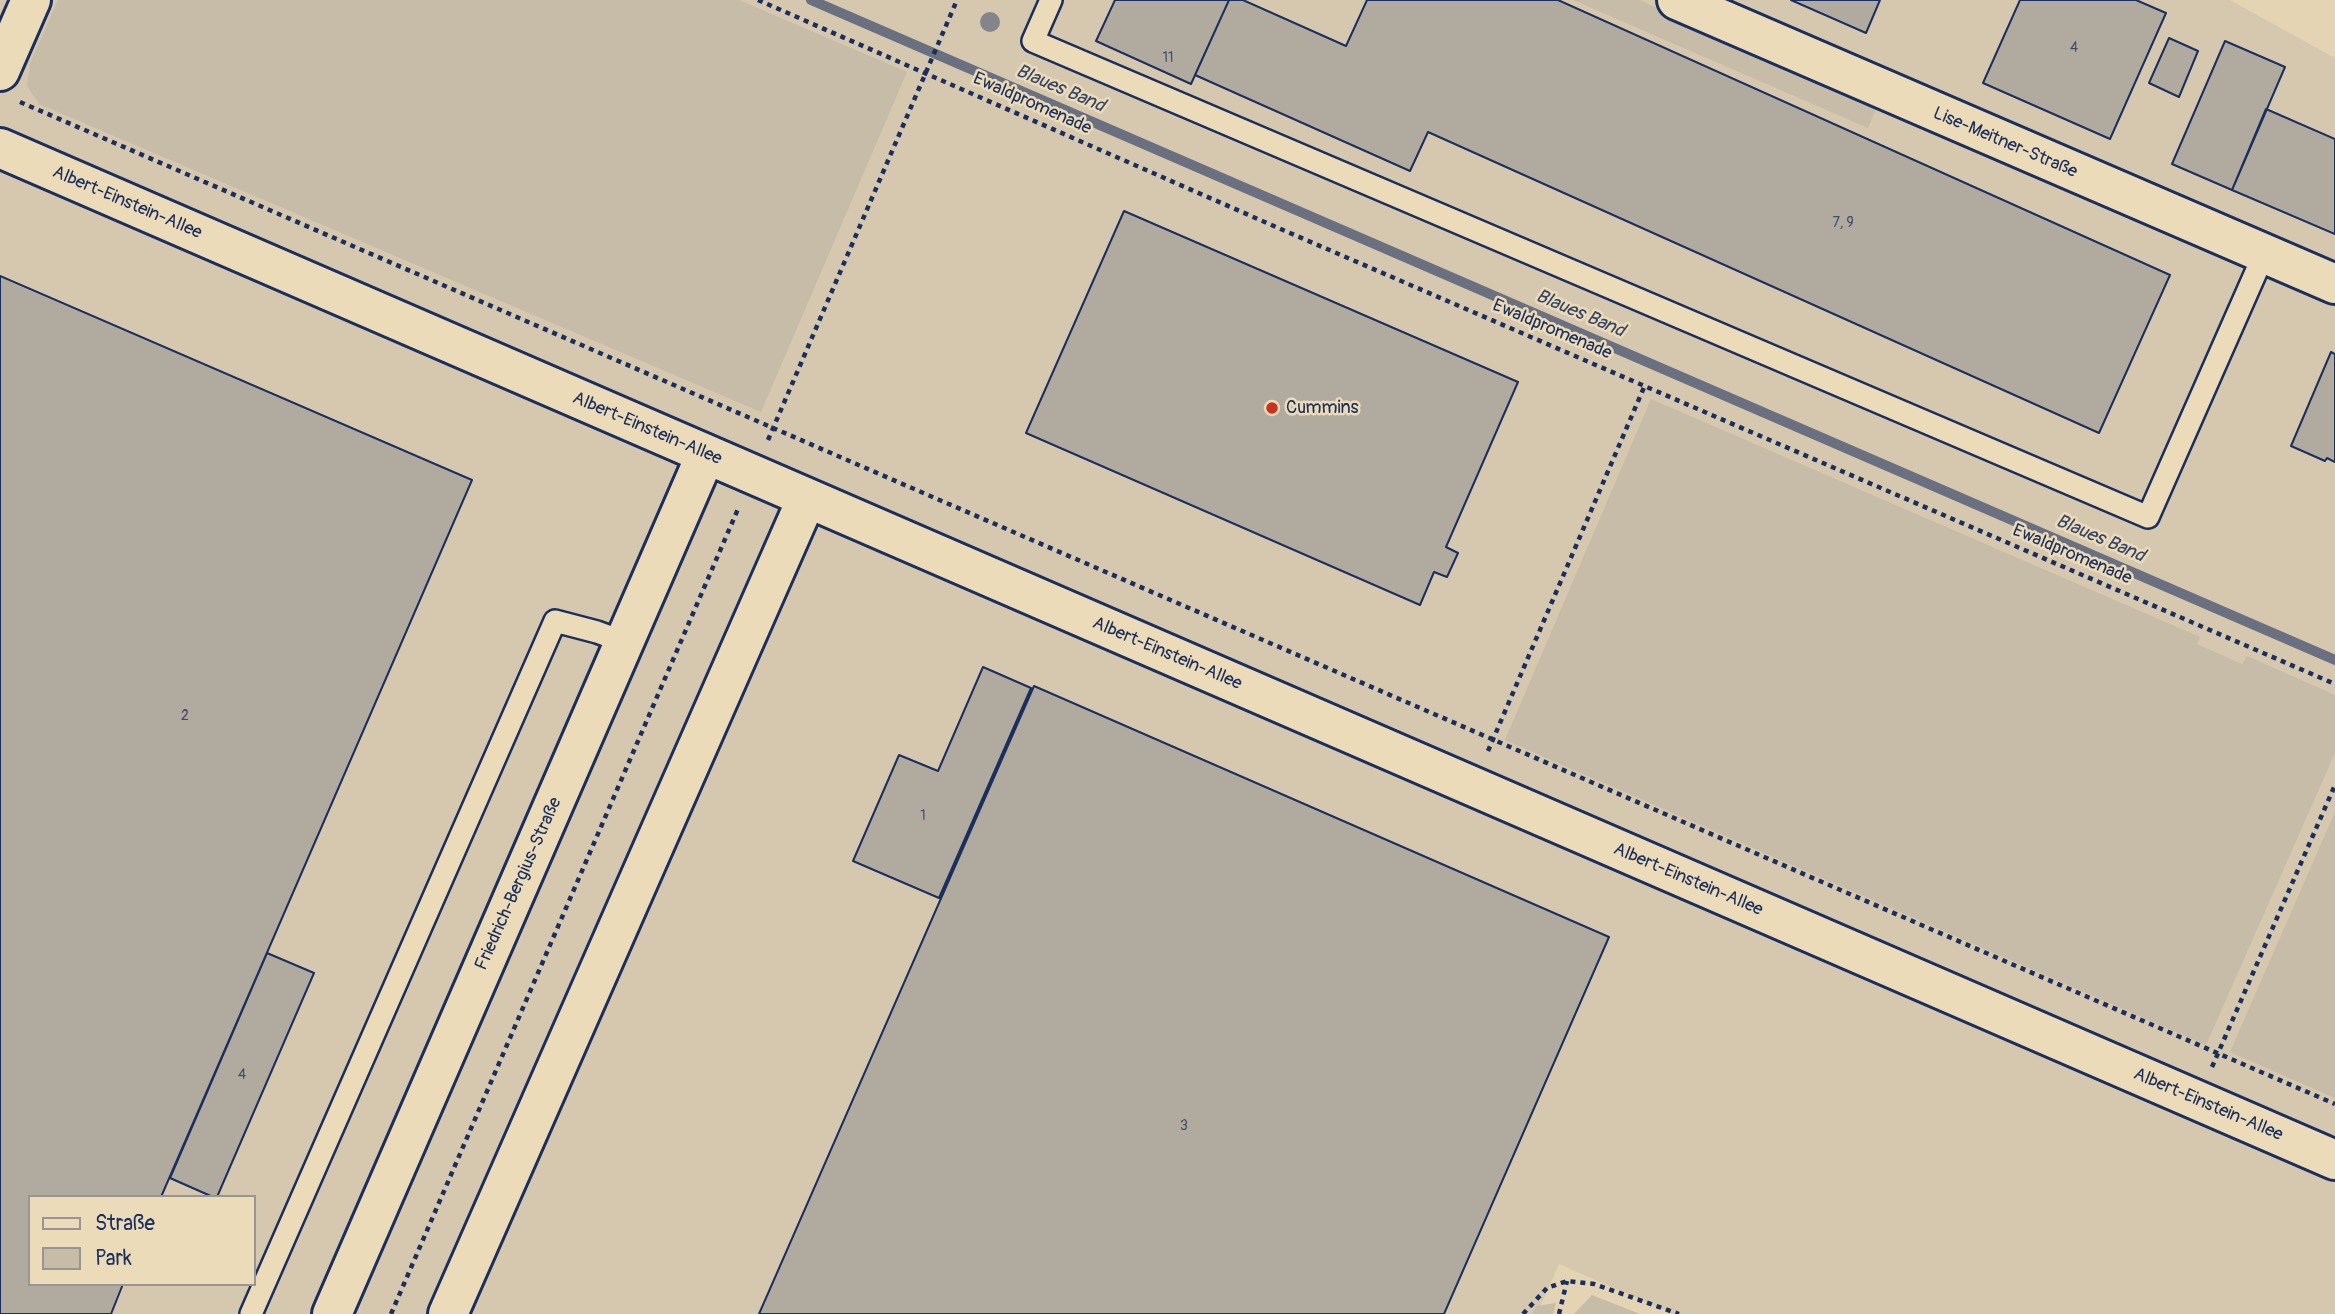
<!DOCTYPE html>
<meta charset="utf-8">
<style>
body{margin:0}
#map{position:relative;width:2335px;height:1314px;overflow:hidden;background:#e4d4b4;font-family:Pangolin,sans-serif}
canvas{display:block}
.legend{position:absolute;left:28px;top:1195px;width:228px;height:91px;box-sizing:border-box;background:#ecdbb8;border:2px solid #989694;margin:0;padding:9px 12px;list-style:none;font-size:21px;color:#1b2f5e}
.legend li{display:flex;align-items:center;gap:14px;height:35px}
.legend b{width:35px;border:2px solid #989694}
</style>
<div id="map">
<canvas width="2335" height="1314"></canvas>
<ul class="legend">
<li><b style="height:9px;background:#ecdbb8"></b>Straße</li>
<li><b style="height:19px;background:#c6bca8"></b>Park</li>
</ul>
</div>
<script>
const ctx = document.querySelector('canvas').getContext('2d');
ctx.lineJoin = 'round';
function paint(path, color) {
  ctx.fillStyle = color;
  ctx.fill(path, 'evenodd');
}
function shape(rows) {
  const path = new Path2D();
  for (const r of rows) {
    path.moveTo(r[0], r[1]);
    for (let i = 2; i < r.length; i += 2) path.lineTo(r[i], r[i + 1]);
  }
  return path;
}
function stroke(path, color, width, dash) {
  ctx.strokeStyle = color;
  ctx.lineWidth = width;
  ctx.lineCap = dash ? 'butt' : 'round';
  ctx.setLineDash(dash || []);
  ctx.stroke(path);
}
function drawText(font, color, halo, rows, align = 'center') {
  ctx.font = font + ' Pangolin,sans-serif';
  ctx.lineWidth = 5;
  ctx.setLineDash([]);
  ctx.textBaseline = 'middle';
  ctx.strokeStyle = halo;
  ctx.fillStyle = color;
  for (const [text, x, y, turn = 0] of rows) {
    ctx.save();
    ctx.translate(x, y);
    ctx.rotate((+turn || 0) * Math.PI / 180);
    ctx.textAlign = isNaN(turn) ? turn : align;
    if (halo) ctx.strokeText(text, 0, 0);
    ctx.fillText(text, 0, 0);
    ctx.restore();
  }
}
paint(shape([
 [0,0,2230,0,2335,58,2335,1314,1673,1314,1559,1264,1537,1314,0,1314],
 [30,1197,254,1197,254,1284,30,1284]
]), '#d5c8ae');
paint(shape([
 [58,0,739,0,907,72,761,412,39,104,27,86,30,63],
 [1573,0,1639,0,1878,104,1868,128],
 [1651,399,2200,637,2197,644,2242,664,2247,656,2335,695,2335,753,2206,1045,1505,740],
 [2335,812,2335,1098,2230,1052],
 [1592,1295,1640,1314,1574,1314],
 [1556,1303,1553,1314,1532,1314,1536,1306]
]), '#c6bca8');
stroke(shape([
 [811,0,2335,660]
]), '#6a7080', 10);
const building = shape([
 [1115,0,1229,0,1191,84,1096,41,1115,0],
 [1229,0,1243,0,1346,46,1367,0,1558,0,2170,275,2099,433,1428,132,1410,171,1195,75,1229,0],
 [1791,0,1880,0,1866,33,1791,0],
 [2020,0,2136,0,2166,13,2110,139,1983,83,2020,0],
 [2169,38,2198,51,2179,97,2149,83,2169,38],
 [2225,41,2285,67,2232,190,2172,164,2225,41],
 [2266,109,2335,139,2335,234,2232,190,2266,109],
 [1124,211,1518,382,1446,547,1458,553,1447,577,1434,572,1420,605,1026,433,1124,211],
 [0,276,472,480,161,1197,30,1197,30,1284,123,1284,111,1314,0,1314,0,276],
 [2331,352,2335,354,2335,462,2327,458,2325,461,2291,446,2331,352],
 [983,667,1031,688,939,898,853,861,899,755,938,771,983,667],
 [1034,686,1609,937,1444,1314,759,1314,1034,686],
 [267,953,314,973,217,1197,213,1197,170,1178,267,953]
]);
paint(building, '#b1ab9f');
stroke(building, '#1b2f5e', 2);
const service = shape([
 [1051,0,1033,41,2148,517,2264,254],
 [251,1314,555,621,597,632,624,642]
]);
const minor = shape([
 [1677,0,2335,284],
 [0,71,31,0],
 [0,148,2335,1160],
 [332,1314,706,454],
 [448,1314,807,498]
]);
stroke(service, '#1b2f5e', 26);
stroke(minor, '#1b2f5e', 44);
stroke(shape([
 [758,0,1283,230,2335,684],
 [20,102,2335,1104],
 [768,440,957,0],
 [1488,751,1645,385],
 [2212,1067,2335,785],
 [391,1314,738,509],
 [1523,1314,1547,1288,1567,1281,1594,1284,1679,1314],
 [1559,1314,1567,1281]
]), '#1b2f5e', 4.5, [5, 5]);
stroke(service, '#ecdbb8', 21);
stroke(minor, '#ecdbb8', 38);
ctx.fillStyle = '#84858b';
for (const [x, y] of [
 [990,22]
]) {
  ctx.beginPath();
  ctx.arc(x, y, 10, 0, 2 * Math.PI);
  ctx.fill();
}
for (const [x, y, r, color] of [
 [1272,408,7,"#c8321e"]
]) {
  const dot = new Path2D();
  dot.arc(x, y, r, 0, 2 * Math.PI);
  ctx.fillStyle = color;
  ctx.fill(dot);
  stroke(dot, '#ecdbb8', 2.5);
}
drawText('14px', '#404e6e', null, [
 ["4",2074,48],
 ["11",1168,58],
 ["7, 9",1843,223],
 ["2",185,716],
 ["1",923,816],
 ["4",242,1075],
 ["3",1184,1126]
]);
drawText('18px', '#1b2f5e', '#ecdbb8', [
 ["Ewaldpromenade",1032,104,24],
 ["Lise-Meitner-Straße",2005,143,23],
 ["Albert-Einstein-Allee",127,203,23],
 ["Ewaldpromenade",1552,330,23],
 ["Albert-Einstein-Allee",647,429,23],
 ["Ewaldpromenade",2072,555,23],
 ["Albert-Einstein-Allee",1167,654,23],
 ["Albert-Einstein-Allee",1688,880,23],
 ["Friedrich-Bergius-Straße",519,884,-66],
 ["Albert-Einstein-Allee",2208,1105,23]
]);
drawText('18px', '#1b2f5e', '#ecdbb8', [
 ["Cummins",1286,408]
], 'left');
drawText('italic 19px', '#354569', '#ecdbb8', [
 ["Blaues Band",1060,89,23],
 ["Blaues Band",1580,314,23],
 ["Blaues Band",2100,539,23]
]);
</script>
